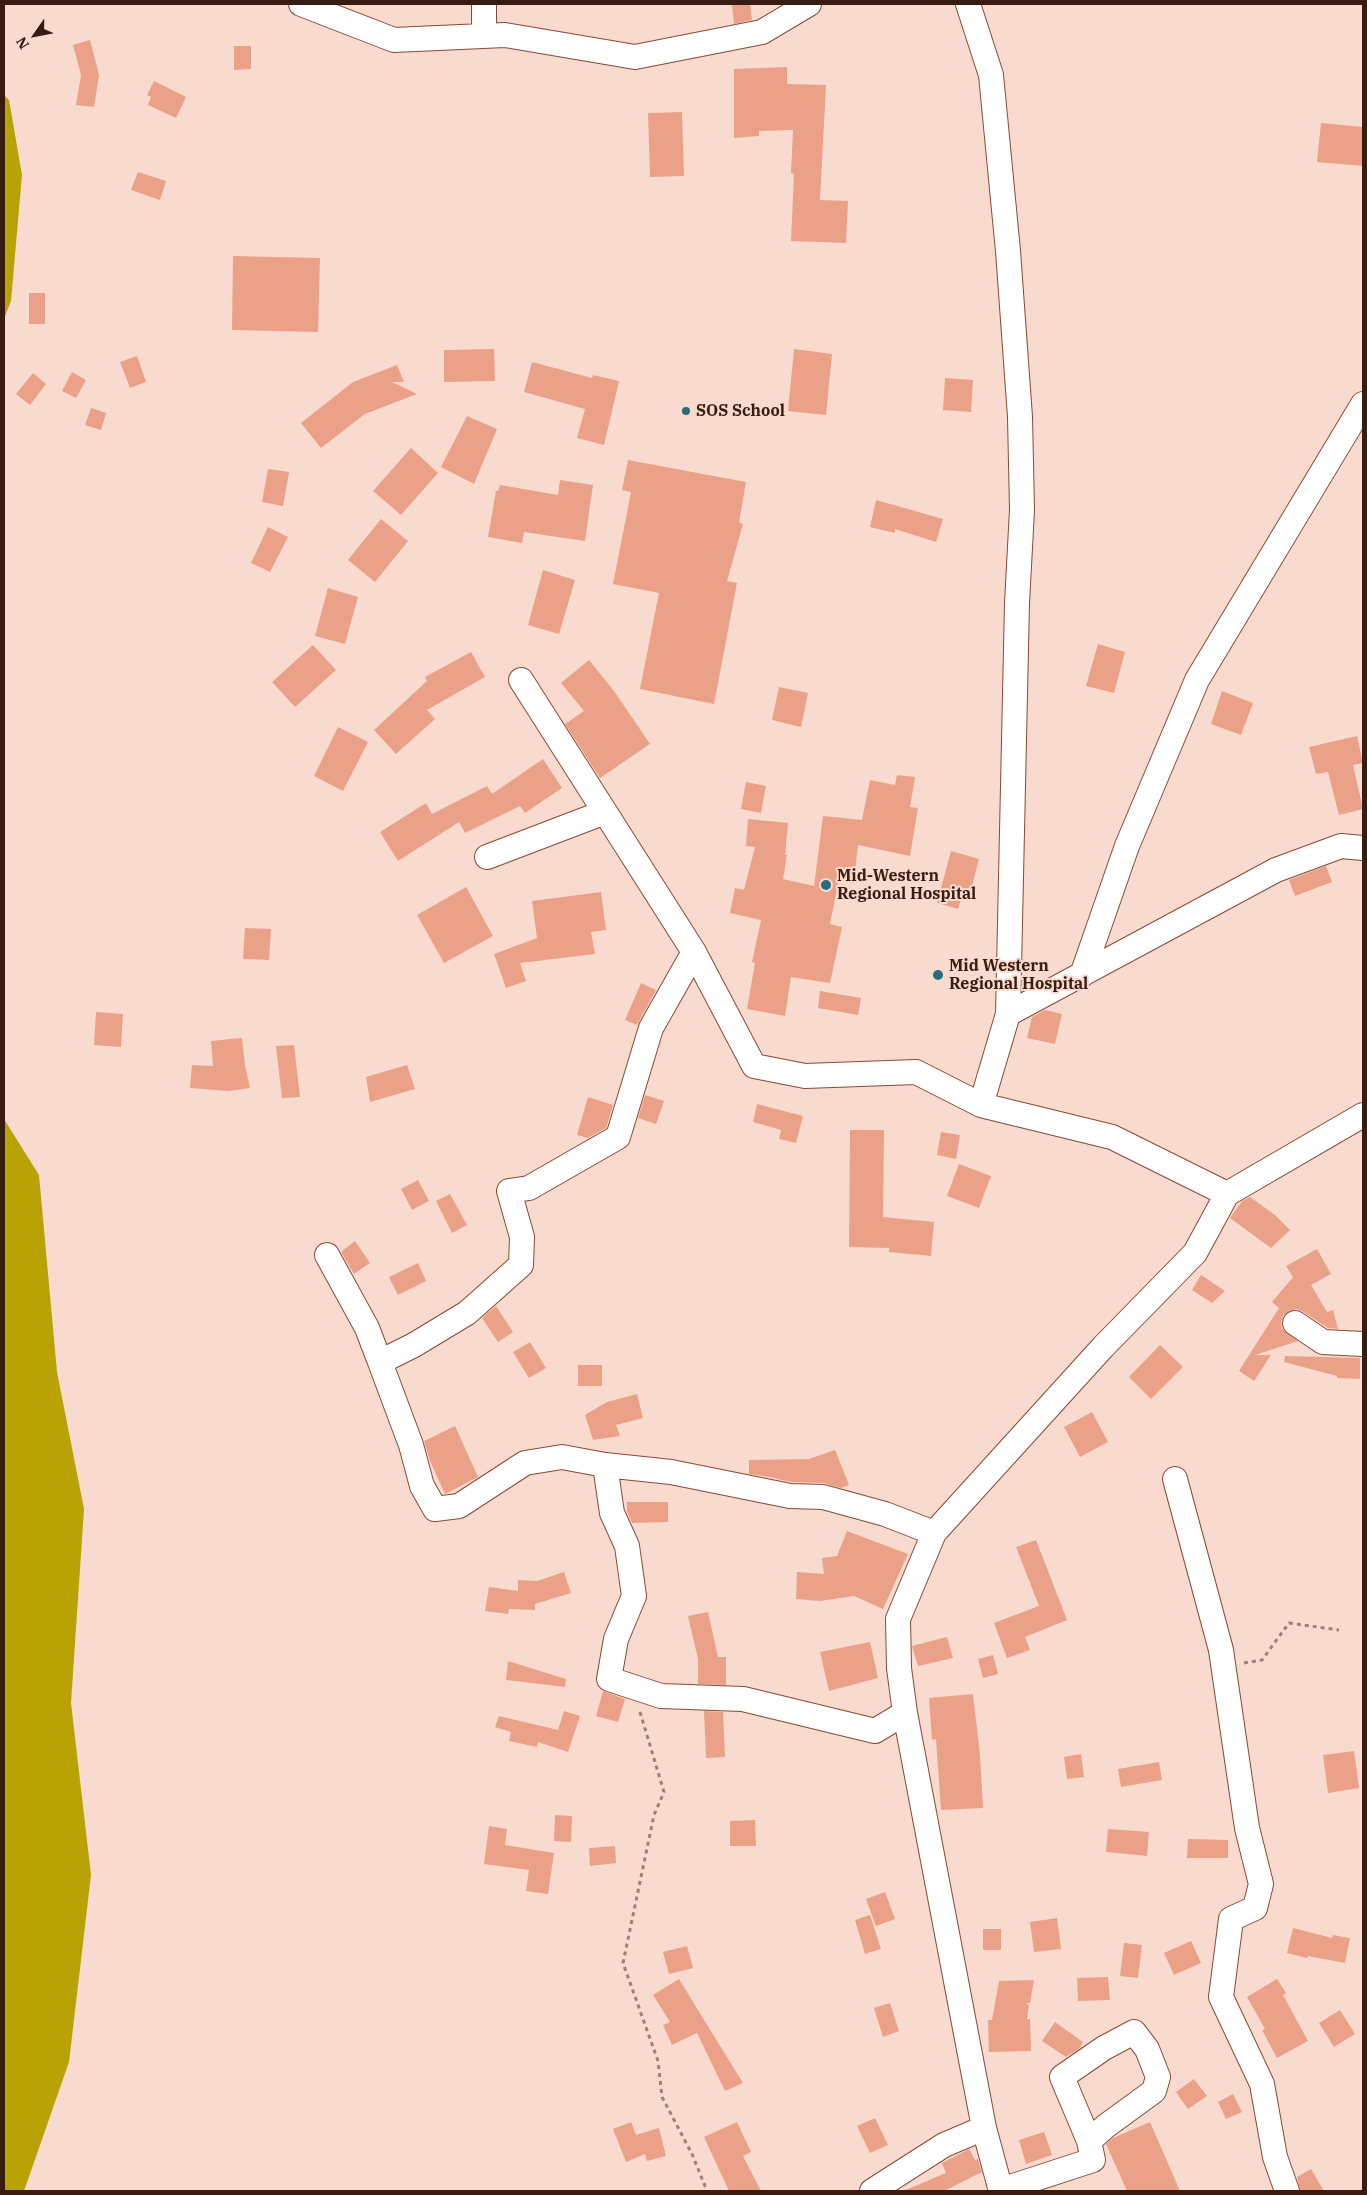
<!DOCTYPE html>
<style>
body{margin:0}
#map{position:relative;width:1367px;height:2195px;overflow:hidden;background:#f9dacf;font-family:"IBM Plex Serif",serif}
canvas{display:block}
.frame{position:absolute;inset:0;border:5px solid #381c12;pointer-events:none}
.north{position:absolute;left:10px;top:10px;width:50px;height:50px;-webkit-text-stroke:4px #f9dacf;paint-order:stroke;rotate:237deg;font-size:14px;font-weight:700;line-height:20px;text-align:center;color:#381c12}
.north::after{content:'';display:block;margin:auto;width:18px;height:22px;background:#381c12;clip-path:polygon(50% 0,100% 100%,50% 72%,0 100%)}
</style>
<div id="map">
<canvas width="1367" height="2195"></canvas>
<div class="frame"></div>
<div class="north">N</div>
</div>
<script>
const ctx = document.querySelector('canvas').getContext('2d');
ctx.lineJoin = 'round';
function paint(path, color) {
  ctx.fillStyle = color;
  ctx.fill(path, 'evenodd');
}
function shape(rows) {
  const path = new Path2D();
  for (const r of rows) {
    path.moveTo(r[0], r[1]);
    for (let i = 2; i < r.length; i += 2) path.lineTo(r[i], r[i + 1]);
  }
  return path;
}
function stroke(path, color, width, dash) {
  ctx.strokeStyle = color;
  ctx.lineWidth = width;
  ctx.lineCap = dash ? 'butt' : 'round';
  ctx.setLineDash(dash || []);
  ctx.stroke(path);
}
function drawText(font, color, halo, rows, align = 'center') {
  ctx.font = font + ' "IBM Plex Serif",serif';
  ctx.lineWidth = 4;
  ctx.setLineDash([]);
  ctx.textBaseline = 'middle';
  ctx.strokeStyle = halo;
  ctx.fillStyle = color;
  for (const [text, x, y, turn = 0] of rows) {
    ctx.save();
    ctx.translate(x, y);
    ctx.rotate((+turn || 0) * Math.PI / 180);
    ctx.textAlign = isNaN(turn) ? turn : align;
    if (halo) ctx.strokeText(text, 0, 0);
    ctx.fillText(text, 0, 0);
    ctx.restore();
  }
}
paint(shape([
 [4,95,9,100,22,175,11,301,4,319],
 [4,1119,39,1175,57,1372,84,1509,71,1703,91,1875,69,2062,24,2191,4,2191]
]), '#b9a304');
paint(shape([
 [750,4,752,20,734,24,732,5],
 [90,40,99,75,94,107,76,105,81,75,73,45],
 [234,46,251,46,251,69,234,70],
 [787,67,787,84,826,85,820,200,848,201,846,243,791,241,794,174,791,173,793,130,759,131,759,136,734,138,734,69],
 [154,81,186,97,176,118,148,105,151,97,147,95],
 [682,112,684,176,650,177,648,113],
 [1321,123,1363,127,1363,166,1317,162],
 [138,172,166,181,160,200,131,190],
 [233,256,320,258,318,332,232,330],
 [29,293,45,293,45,324,29,324],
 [494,349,495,381,444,382,444,350],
 [794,349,832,354,826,415,788,411],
 [137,356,146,382,130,388,120,362],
 [532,362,592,378,593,375,619,381,604,445,577,438,585,409,524,392],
 [397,365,404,382,392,382,417,394,365,414,321,448,301,423,353,382],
 [72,372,86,380,76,398,62,391],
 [33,373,46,384,30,405,16,394],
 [945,378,973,380,971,412,943,410],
 [91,408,106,413,101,430,85,425],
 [467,416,497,429,474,484,441,467],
 [411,448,438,473,401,515,373,491],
 [628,460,746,482,739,522,743,524,727,581,737,583,714,704,640,689,659,593,613,584,631,492,622,490],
 [268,469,289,472,283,506,262,502],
 [560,480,593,485,585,541,524,532,522,543,488,537,496,491,498,491,500,485,558,495],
 [876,500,943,519,936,542,895,529,895,533,870,527],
 [381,519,408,541,375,582,348,560],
 [268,527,288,537,270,572,251,563],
 [543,570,575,580,559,634,528,625],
 [328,588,358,597,345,644,315,636],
 [1098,644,1125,652,1114,693,1086,686],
 [313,645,336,670,295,707,272,682],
 [471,652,485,677,427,710,435,719,396,754,374,730,427,681,425,677],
 [589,660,614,691,650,744,600,778,565,724,584,711,561,683],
 [779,687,808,693,801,727,772,720],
 [1222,691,1253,703,1241,735,1211,724],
 [338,727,368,742,343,791,314,776],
 [1357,736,1363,763,1353,765,1363,809,1339,815,1328,772,1316,774,1309,747],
 [543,759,562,788,525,813,520,806,465,833,459,822,398,861,380,832,426,803,432,814,487,786,492,794],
 [897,775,915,777,910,807,918,808,910,856,858,845,854,881,839,879,830,924,842,927,830,983,791,977,785,1016,747,1009,755,963,752,962,761,920,730,913,735,888,744,890,755,847,746,846,748,819,788,823,785,855,787,855,783,879,814,886,823,816,862,820,870,780,895,785],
 [746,782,766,786,761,813,741,809],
 [951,851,979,859,971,890,964,888,958,909,937,903],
 [1326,866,1332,882,1295,896,1289,880],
 [466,887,493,936,444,963,417,915],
 [601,892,606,930,591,932,595,954,520,963,526,981,506,988,494,954,537,938,532,901],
 [245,928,271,929,269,960,243,959],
 [641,983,656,990,637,1025,625,1020],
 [820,991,861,998,858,1015,818,1008],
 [1045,1010,1062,1014,1055,1044,1027,1038,1032,1017],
 [96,1012,123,1014,121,1047,94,1045],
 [242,1038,245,1065,250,1088,228,1091,190,1088,192,1065,213,1066,211,1041],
 [294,1045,300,1097,282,1098,276,1046],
 [407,1065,415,1089,370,1102,366,1077],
 [645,1095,664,1101,656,1124,638,1118],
 [588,1097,613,1105,606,1128,588,1138,577,1135],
 [757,1104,803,1116,796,1143,779,1139,781,1130,753,1122],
 [850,1130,884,1130,883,1217,934,1222,931,1256,889,1252,889,1248,849,1247],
 [941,1132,960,1135,956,1159,937,1155],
 [959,1164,991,1176,979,1208,947,1196],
 [418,1180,429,1201,412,1210,401,1189],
 [450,1194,467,1225,452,1233,436,1201],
 [1250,1197,1275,1215,1290,1230,1271,1248,1230,1218,1242,1201],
 [355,1241,370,1263,354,1274,341,1252],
 [1317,1249,1331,1274,1311,1285,1327,1312,1333,1310,1338,1329,1328,1328,1302,1311,1296,1309,1289,1311,1283,1316,1281,1322,1282,1329,1298,1341,1255,1355,1271,1355,1254,1381,1239,1371,1279,1308,1272,1302,1293,1277,1286,1266],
 [418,1263,426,1281,398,1295,389,1277],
 [1201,1275,1225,1291,1212,1303,1192,1290],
 [496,1306,513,1332,498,1342,482,1318],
 [530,1342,546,1368,529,1378,513,1352],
 [1160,1345,1183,1367,1151,1399,1129,1377],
 [1285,1356,1360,1358,1360,1379,1337,1378,1337,1376,1284,1362],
 [578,1365,602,1365,602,1386,578,1386],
 [637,1394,643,1418,616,1425,620,1436,593,1440,585,1415,607,1402],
 [1092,1412,1108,1442,1080,1457,1064,1427],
 [455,1426,478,1477,445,1494,430,1461,424,1441],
 [835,1450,849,1485,841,1488,824,1483,792,1482,776,1479,776,1478,749,1474,749,1460,809,1459],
 [627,1502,668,1502,668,1522,632,1523,627,1512],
 [847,1531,908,1554,883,1609,854,1596,820,1601,796,1599,797,1572,824,1574,822,1558,837,1556],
 [1036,1540,1067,1620,1025,1637,1030,1650,1007,1658,994,1623,1039,1606,1016,1547],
 [564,1572,571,1593,535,1604,535,1610,509,1609,508,1614,485,1611,489,1587,518,1591,518,1580,537,1581],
 [708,1612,718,1657,726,1657,726,1685,698,1684,698,1659,688,1616],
 [947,1637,953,1658,918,1666,912,1646],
 [870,1642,878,1678,829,1691,820,1652],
 [993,1655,998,1674,983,1678,978,1659],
 [508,1661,566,1679,565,1687,506,1680],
 [603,1691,625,1699,618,1722,596,1716],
 [973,1694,980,1755,983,1808,941,1810,936,1739,932,1740,929,1698],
 [564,1711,580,1716,568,1752,538,1742,537,1747,509,1741,511,1732,495,1727,499,1716,558,1730],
 [704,1711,723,1712,725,1757,706,1758],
 [1354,1751,1359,1788,1328,1793,1323,1755],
 [1081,1754,1084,1777,1067,1779,1064,1757],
 [1159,1762,1162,1780,1121,1787,1118,1769],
 [555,1815,572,1816,571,1842,554,1841],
 [755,1820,756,1846,730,1846,730,1821],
 [489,1826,507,1829,505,1845,554,1853,548,1894,526,1891,529,1870,484,1864],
 [1108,1829,1149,1832,1147,1856,1106,1852],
 [1188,1839,1228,1840,1228,1858,1187,1858],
 [615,1846,616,1863,590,1866,589,1848],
 [885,1892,895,1919,876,1926,866,1899],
 [870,1915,881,1949,865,1954,855,1920],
 [1057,1918,1061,1949,1034,1952,1030,1922],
 [1293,1928,1332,1938,1333,1935,1350,1938,1345,1963,1308,1956,1307,1958,1287,1953],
 [983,1929,1001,1929,1001,1950,983,1950],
 [1191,1941,1201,1963,1174,1975,1164,1953],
 [1124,1943,1142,1945,1138,1978,1120,1976],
 [687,1946,693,1968,669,1974,663,1952],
 [1108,1977,1110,2000,1078,2001,1077,1978],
 [679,1979,709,2028,743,2083,725,2091,697,2033,672,2045,663,2025,670,2022,653,1995],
 [1277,1979,1286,1993,1283,1995,1308,2041,1277,2058,1262,2030,1265,2029,1247,1997],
 [1034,1980,1030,2003,1026,2003,1029,2005,1027,2019,1030,2019,1031,2051,989,2052,988,2020,992,2020,999,1981],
 [890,2003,899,2031,883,2037,874,2008],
 [1340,2010,1355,2034,1334,2047,1319,2023],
 [1055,2022,1083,2042,1079,2049,1066,2057,1042,2041],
 [1194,2079,1207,2096,1188,2109,1176,2092],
 [1233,2094,1242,2112,1226,2119,1218,2102],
 [875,2118,888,2145,870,2153,857,2126],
 [631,2122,636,2135,659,2128,666,2156,647,2161,645,2154,626,2162,613,2129],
 [737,2122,751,2152,743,2156,761,2191,729,2191,704,2137],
 [1150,2122,1180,2191,1127,2191,1106,2144,1113,2138],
 [1044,2132,1052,2155,1026,2164,1019,2140],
 [969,2149,975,2160,978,2159,982,2172,944,2191,903,2191,946,2173,942,2163],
 [1311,2169,1324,2191,1300,2191,1297,2177]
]), '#eba188');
const street = shape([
 [301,4,394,40,505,35,635,57,762,32,809,4],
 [484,4,484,36],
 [968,4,991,75,1008,251,1020,417,1022,510,1017,603,1008,1014,981,1105],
 [521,680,605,812],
 [487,857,605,812,694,952,754,1066,805,1076,916,1072,981,1105,1112,1137,1227,1194,1363,1115],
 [1082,975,1127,846,1197,680,1363,404],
 [1008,1014,1276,870,1341,846,1363,848],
 [327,1255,367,1328,380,1362,414,1345,467,1313,521,1265,522,1237,509,1191,529,1188,618,1137,651,1028,694,952],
 [1295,1323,1323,1342,1363,1344],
 [380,1362,411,1445,422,1486,435,1509,459,1506,525,1463,562,1457,605,1465,671,1472,790,1496,823,1497,885,1514,934,1533],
 [605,1465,612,1513,627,1546,634,1596,616,1639,609,1679,661,1696,743,1699,875,1731,905,1713],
 [1175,1479,1221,1650,1247,1828,1261,1884,1255,1908,1231,1919,1221,1997,1262,2084,1275,2157,1287,2191],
 [1001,2190,1093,2160,1089,2141,1106,2126,1154,2091,1158,2077,1147,2049,1134,2032,1104,2048,1062,2077,1089,2141],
 [872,2191,944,2145,984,2128],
 [1001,2191,984,2128,905,1713,899,1668,898,1619,934,1533,1103,1347,1195,1253,1227,1194]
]);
stroke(street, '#8a4932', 26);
stroke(shape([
 [1244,1663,1262,1660,1289,1623,1339,1630],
 [640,1712,664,1792,654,1815,623,1963,658,2061,662,2097,692,2154,707,2191]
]), '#9e8076', 3, [4, 4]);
stroke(street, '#fff', 24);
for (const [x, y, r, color] of [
 [686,411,5,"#286b7d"],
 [826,885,6,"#286b7d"],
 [938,975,6,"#286b7d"]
]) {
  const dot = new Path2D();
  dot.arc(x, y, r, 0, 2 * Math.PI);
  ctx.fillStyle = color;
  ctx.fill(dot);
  stroke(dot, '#f9dacf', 2);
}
drawText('bold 16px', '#381c12', '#f9dacf', [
 ["SOS School",696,411],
 ["Mid-Western",837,876],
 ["Regional Hospital",837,894],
 ["Mid Western",949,966],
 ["Regional Hospital",949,984]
], 'left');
</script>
